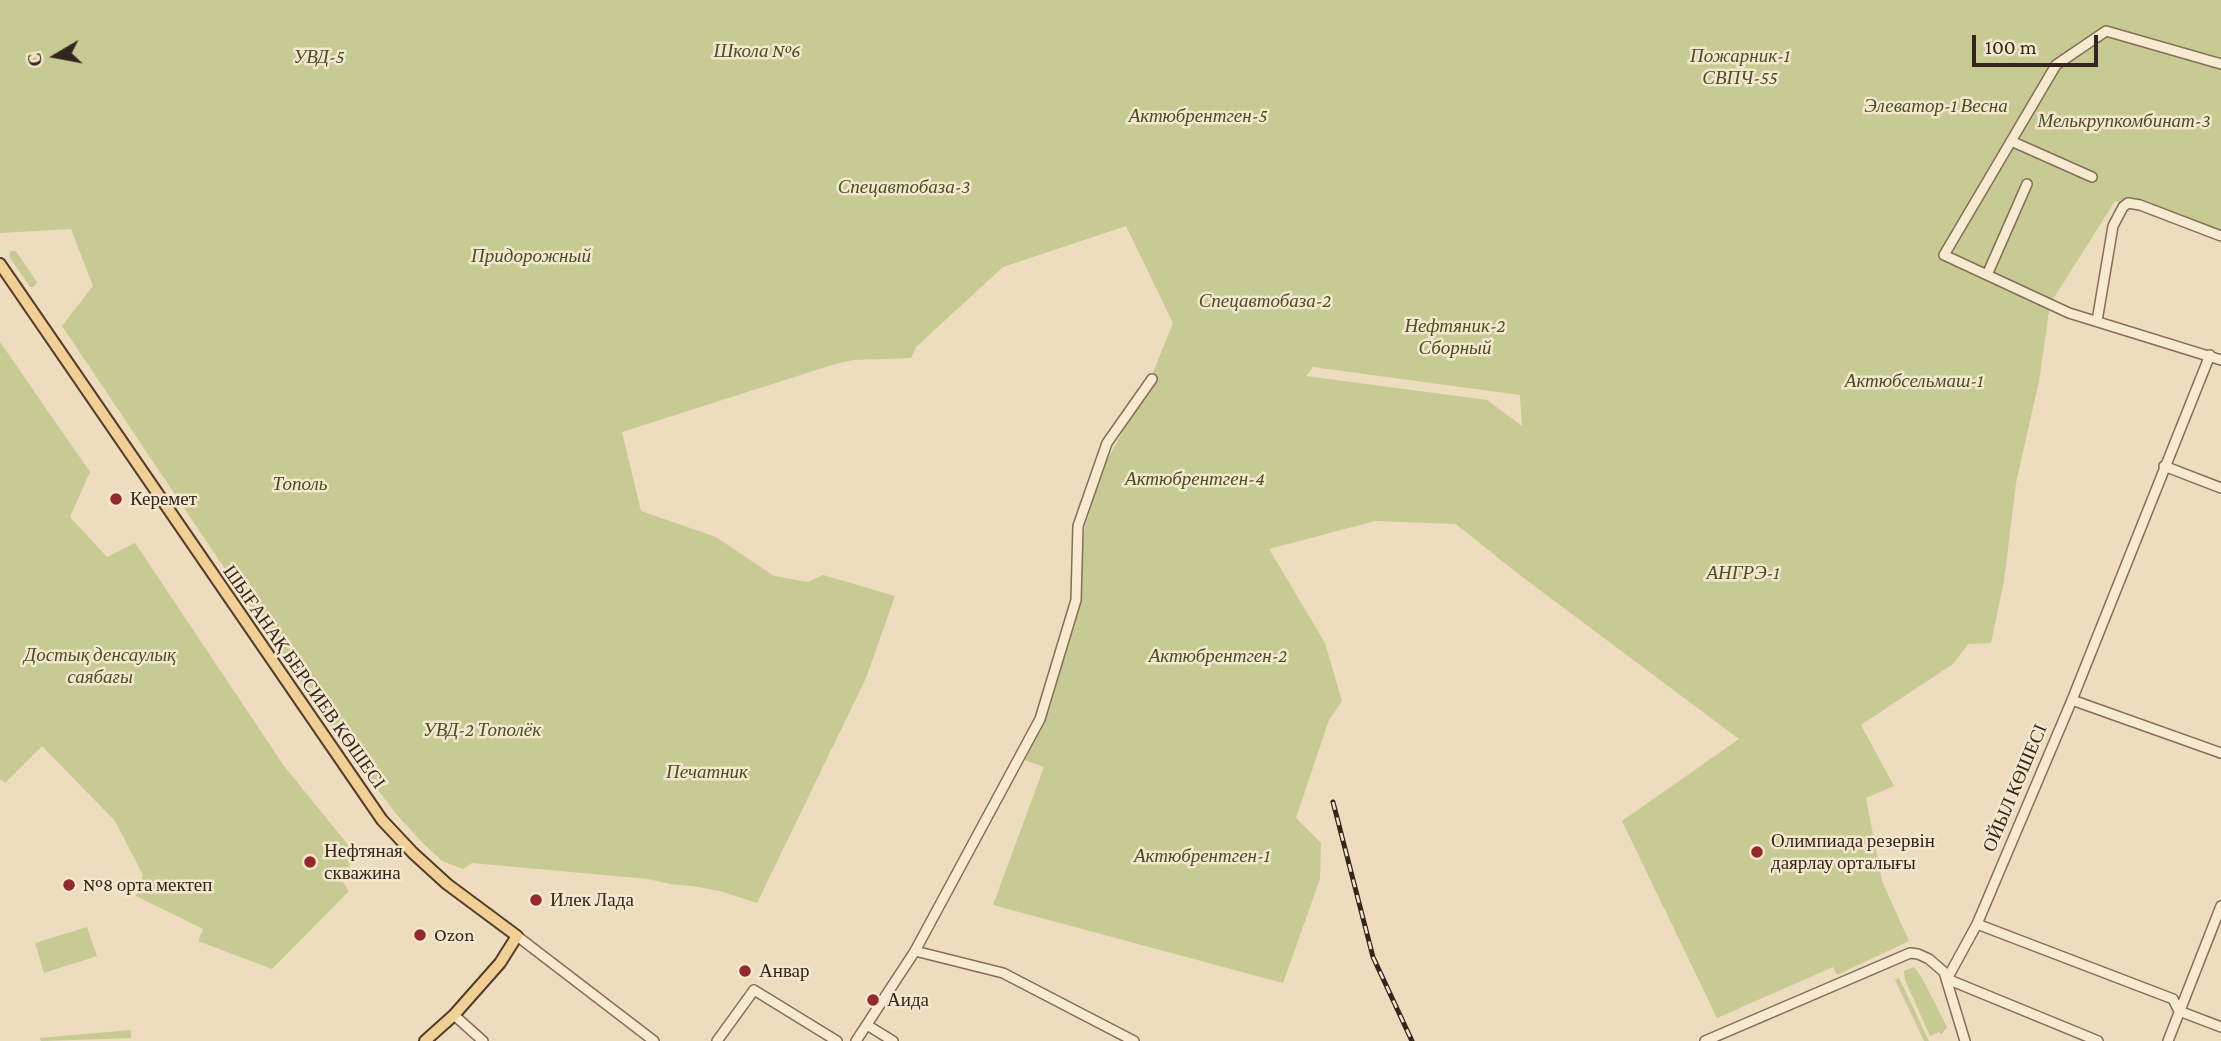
<!DOCTYPE html>
<meta charset="utf-8">
<style>
body{margin:0}
#map{position:relative;width:2221px;height:1041px;overflow:hidden;background:#eddcbe;font-family:"Crimson Pro",serif}
canvas{display:block}
.north{position:absolute;left:21px;top:21px;width:70px;height:70px;-webkit-text-stroke:5px #f4e7cd;paint-order:stroke;rotate:260deg;font-size:19px;font-weight:700;line-height:28px;text-align:center;color:#34261c}
.north::after{content:'';display:block;margin:auto;width:24px;height:32px;background:#34261c;clip-path:polygon(50% 0,100% 100%,50% 72%,0 100%)}
.scale{position:absolute;left:1972px;top:35px;width:126px;height:32px;box-sizing:border-box;border:4px solid #34261c;border-top:0;padding-left:9px;font-size:21px;line-height:24px;white-space:nowrap;color:#34261c;-webkit-text-stroke:5px #f4e7cd;paint-order:stroke}
</style>
<div id="map">
<canvas width="2221" height="1041"></canvas>
<div class="north">С</div>
<div class="scale">100 m</div>
</div>
<script>
const ctx = document.querySelector('canvas').getContext('2d');
ctx.lineJoin = 'round';
function paint(path, color) {
  ctx.fillStyle = color;
  ctx.fill(path, 'evenodd');
}
function shape(rows) {
  const path = new Path2D();
  for (const r of rows) {
    path.moveTo(r[0], r[1]);
    for (let i = 2; i < r.length; i += 2) path.lineTo(r[i], r[i + 1]);
  }
  return path;
}
function stroke(path, color, width, dash) {
  ctx.strokeStyle = color;
  ctx.lineWidth = width;
  ctx.lineCap = dash ? 'butt' : 'round';
  ctx.setLineDash(dash || []);
  ctx.stroke(path);
}
function drawText(font, color, halo, rows, align = 'center') {
  ctx.font = font + ' "Crimson Pro",serif';
  ctx.lineWidth = 5;
  ctx.setLineDash([]);
  ctx.textBaseline = 'middle';
  ctx.strokeStyle = halo;
  ctx.fillStyle = color;
  for (const [text, x, y, turn = 0] of rows) {
    ctx.save();
    ctx.translate(x, y);
    ctx.rotate((+turn || 0) * Math.PI / 180);
    ctx.textAlign = isNaN(turn) ? turn : align;
    if (halo) ctx.strokeText(text, 0, 0);
    ctx.fillText(text, 0, 0);
    ctx.restore();
  }
}
paint(shape([
 [0,0,2221,0,2221,240,2115,201,2050,304,2039,381,2016,483,2004,581,1991,643,1968,644,1953,664,1861,725,1894,786,1866,798,1882,881,1909,941,1837,975,1833,967,1717,1018,1622,821,1739,739,1517,573,1456,524,1375,521,1269,549,1325,643,1342,701,1329,720,1296,818,1321,843,1320,879,1283,983,993,905,1044,767,1019,758,1040,719,1074,604,1084,531,1100,473,1148,385,1173,323,1126,226,1003,267,916,347,911,358,853,360,835,364,622,432,641,511,716,537,774,576,808,582,823,575,895,596,866,678,757,903,720,891,692,886,670,884,648,879,472,863,463,869,442,861,423,843,398,816,345,748,62,326,93,286,71,229,0,233],
 [1313,367,1520,395,1522,426,1487,400,1306,376],
 [11,251,16,251,37,282,34,287,30,287,9,256],
 [0,342,90,472,70,517,107,557,135,543,284,766,358,857,339,876,349,891,272,969,198,941,203,929,136,896,143,875,115,821,42,746,5,783,0,779],
 [87,927,97,956,44,973,35,943],
 [1914,967,1921,976,1947,1027,1941,1035,1939,1032,1930,1036,1905,980,1904,971],
 [1899,978,1929,1041,1924,1041,1895,980],
 [131,1030,131,1038,41,1041,40,1038]
]), '#c7ca93');
const minor = shape([
 [2221,64,2106,31,2056,65,1944,255,2069,313,2221,360],
 [2011,141,2092,177],
 [1987,275,2027,184],
 [2097,321,2113,226,2123,207,2128,203,2140,205,2221,236],
 [2164,466,2221,488],
 [2072,700,2221,753],
 [1977,924,2173,999,2179,1011,2221,1027],
 [517,936,654,1041],
 [915,951,1003,973,1134,1041],
 [1947,979,1977,924,2072,700,2210,355],
 [1947,979,2098,1041],
 [454,1015,483,1041],
 [867,1025,893,1041],
 [717,1041,754,990,837,1041],
 [856,1041,915,951,1040,719,1076,600,1078,526,1107,443,1152,379],
 [1705,1041,1910,953,1918,954,1929,959,1944,972,1965,1041],
 [2168,1041,2221,906]
]);
const major = shape([
 [0,264,382,820,413,853,447,884,517,936,500,963,454,1015,425,1041]
]);
stroke(minor, '#856d57', 12);
stroke(major, '#523c2c', 14);
stroke(minor, '#f8ead1', 9);
stroke(major, '#f1cf95', 10);
const rail = shape([
 [1333,802,1373,957,1412,1041]
]);
stroke(rail, '#34261c', 5);
stroke(rail, '#f4e7cd', 2.5, [8]);
for (const [x, y, r, color] of [
 [116,499,7,"#93282f"],
 [1757,852,7,"#93282f"],
 [310,862,7,"#93282f"],
 [69,885,7,"#93282f"],
 [536,900,7,"#93282f"],
 [420,935,7,"#93282f"],
 [745,971,7,"#93282f"],
 [873,1000,7,"#93282f"]
]) {
  const dot = new Path2D();
  dot.arc(x, y, r, 0, 2 * Math.PI);
  ctx.fillStyle = color;
  ctx.fill(dot);
  stroke(dot, '#f4e7cd', 2.5);
}
drawText('italic 19px', '#475022', '#f4e7cd', [
 ["Школа №6",757,51],
 ["Пожарник-1",1740,56],
 ["СВПЧ-55",1740,78],
 ["УВД-5",319,57],
 ["Элеватор-1 Весна",1936,106],
 ["Актюбрентген-5",1198,116],
 ["Мелькрупкомбинат-3",2124,121],
 ["Спецавтобаза-3",904,187],
 ["Придорожный",531,256],
 ["Спецавтобаза-2",1265,301],
 ["Нефтяник-2",1455,326],
 ["Сборный",1455,348],
 ["Актюбсельмаш-1",1914,381],
 ["Актюбрентген-4",1195,479],
 ["Тополь",300,484],
 ["АНГРЭ-1",1743,573],
 ["Достық денсаулық",100,655],
 ["саябағы",100,677],
 ["Актюбрентген-2",1218,656],
 ["УВД-2 Тополёк",482,730],
 ["Печатник",707,772],
 ["Актюбрентген-1",1202,856]
]);
drawText('19px', '#34261c', '#f4e7cd', [
 ["Керемет",130,499],
 ["Олимпиада резервін",1771,841],
 ["даярлау орталығы",1771,863],
 ["Нефтяная",324,851],
 ["скважина",324,873],
 ["№8 орта мектеп",83,885],
 ["Илек Лада",550,900],
 ["Ozon",434,935],
 ["Анвар",759,971],
 ["Аида",887,1000]
], 'left');
drawText('19px', '#34261c', '#f4e7cd', [
 ["ШЫҒАНАҚ БЕРСИЕВ КӨШЕСІ",304,677,55],
 ["ОЙЫЛ КӨШЕСІ",2015,788,-67]
]);
</script>
